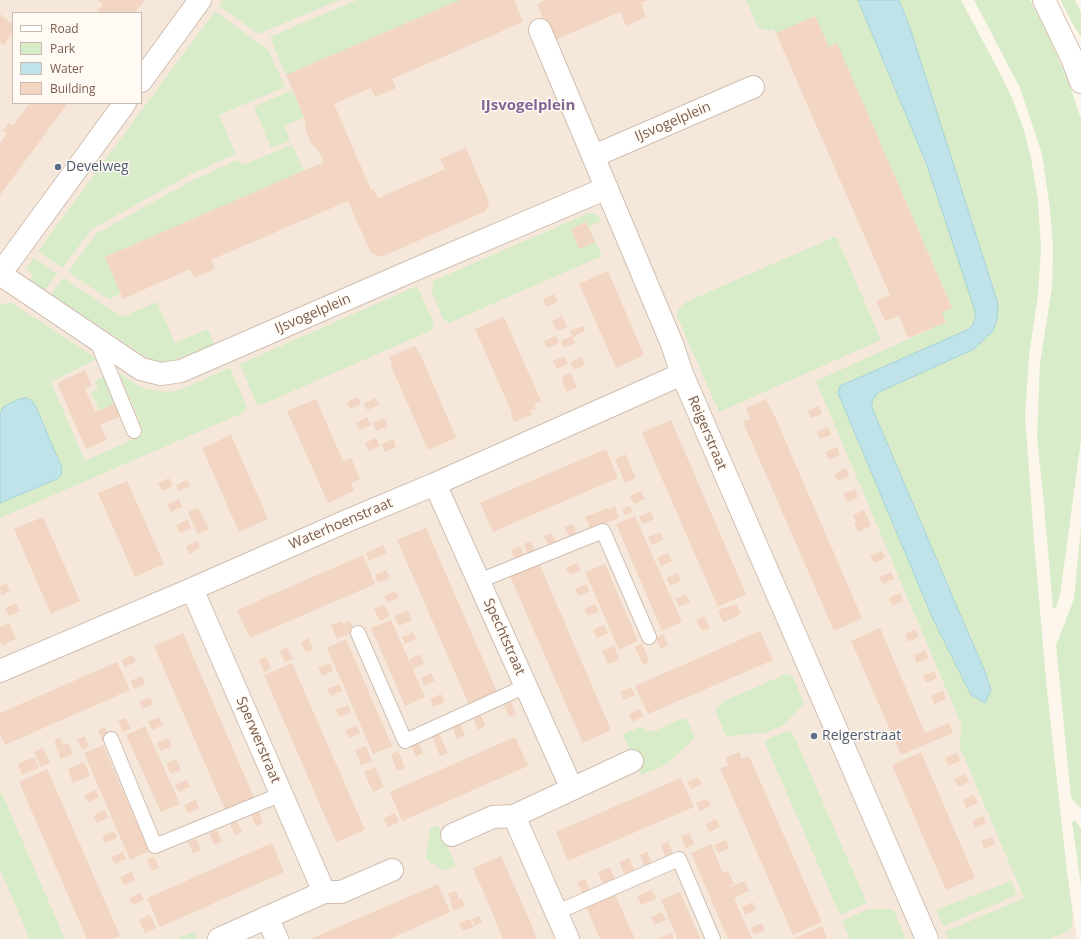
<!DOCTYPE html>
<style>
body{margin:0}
#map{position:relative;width:1081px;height:939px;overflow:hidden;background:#fdf6ec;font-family:"Open Sans",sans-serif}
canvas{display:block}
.legend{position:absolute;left:12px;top:12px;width:130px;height:92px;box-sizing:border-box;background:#fffaf3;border:1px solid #cabbb1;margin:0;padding:5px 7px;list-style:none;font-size:12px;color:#7a5c4d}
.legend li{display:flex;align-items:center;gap:8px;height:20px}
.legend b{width:20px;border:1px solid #cabbb1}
</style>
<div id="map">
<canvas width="1081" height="939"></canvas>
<ul class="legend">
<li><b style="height:5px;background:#fff"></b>Road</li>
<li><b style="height:11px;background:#d8ecc9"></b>Park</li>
<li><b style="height:11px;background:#bfe3e8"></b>Water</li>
<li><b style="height:11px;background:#f3d5c3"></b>Building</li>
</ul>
</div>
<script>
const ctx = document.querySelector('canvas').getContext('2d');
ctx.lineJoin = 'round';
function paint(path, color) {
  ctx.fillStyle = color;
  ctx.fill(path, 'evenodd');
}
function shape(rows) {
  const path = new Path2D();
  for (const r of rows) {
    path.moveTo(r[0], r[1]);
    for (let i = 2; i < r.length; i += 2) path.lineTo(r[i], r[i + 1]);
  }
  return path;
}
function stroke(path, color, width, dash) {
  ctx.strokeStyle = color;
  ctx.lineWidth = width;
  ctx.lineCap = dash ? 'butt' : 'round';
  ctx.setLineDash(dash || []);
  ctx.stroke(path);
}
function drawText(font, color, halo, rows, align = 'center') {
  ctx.font = font + ' "Open Sans",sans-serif';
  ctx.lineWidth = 3;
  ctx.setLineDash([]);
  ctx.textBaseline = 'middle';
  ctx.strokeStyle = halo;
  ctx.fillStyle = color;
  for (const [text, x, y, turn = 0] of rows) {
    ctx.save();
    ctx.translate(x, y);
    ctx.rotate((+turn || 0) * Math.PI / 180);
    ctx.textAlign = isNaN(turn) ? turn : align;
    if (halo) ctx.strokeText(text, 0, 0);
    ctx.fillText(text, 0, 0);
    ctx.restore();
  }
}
paint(shape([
 [0,0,915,0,1026,290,1019,545,1077,939,0,939],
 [13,13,141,13,141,103,13,103]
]), '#f5e8da');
paint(shape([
 [223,0,339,0,258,34,219,6],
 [357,0,460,0,286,75,270,37],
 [746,0,858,0,927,165,940,202,976,314,973,325,967,330,943,341,840,386,985,703,991,690,984,669,969,635,872,408,874,398,877,393,974,349,997,319,998,304,910,28,899,0,961,0,1002,77,1012,98,1024,130,1031,158,1038,200,1041,249,1038,295,1029,356,1025,416,1034,540,1046,680,1067,872,1073,918,1071,927,1068,931,1050,939,948,939,945,932,1024,898,959,745,962,729,961,724,816,381,946,322,942,312,952,307,837,44,829,47,815,16,776,33,773,29,768,31,758,28],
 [974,0,1030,0,1050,40,1068,80,1081,119,1081,440,1060,596,1056,607,1053,609,1044,505,1037,437,1040,363,1052,287,1053,248,1050,209,1042,154,1020,88],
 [1060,0,1075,0,1081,12,1081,37,1075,28],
 [215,11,269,51,285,87,219,115,236,154,191,174,92,229,62,268,38,251],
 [292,90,304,117,284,126,290,141,271,148,254,107],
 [292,145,304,171,105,257,121,294,113,297,110,300,68,272,96,234,195,179,238,160,242,165],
 [589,213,596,214,599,216,601,221,589,227,602,256,449,323,443,319,432,292,433,281],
 [834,237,837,238,881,340,719,412,677,316,679,308,686,302],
 [34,258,57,274,45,290,30,280,33,275,26,269],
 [63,278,122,317,157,302,175,343,208,329,214,344,165,364,152,361,51,294],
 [417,286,434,324,432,330,261,405,256,403,240,364],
 [10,302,97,359,51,382,85,461,142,435,137,422,139,420,119,373,137,385,147,389,165,392,176,391,191,385,230,368,247,407,245,412,0,518,0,503,57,479,62,468,35,405,31,400,26,398,19,399,3,407,0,414,0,305],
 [104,377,116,403,99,410,91,392,98,389,95,381],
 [1081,526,1081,809,1071,798,1056,645,1074,599],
 [786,674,793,677,804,704,784,725,765,733,726,736,715,710,724,701],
 [687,718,695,738,664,766,641,775,623,734,640,727,652,732,679,720],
 [788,731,793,734,867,903,840,915,765,743,766,740],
 [0,793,2,794,65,939,30,939,0,869],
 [1075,820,1081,828,1081,886,1072,822],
 [438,825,456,866,444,871,426,859,430,828],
 [1011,881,1017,895,943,926,936,910],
 [869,909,893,909,906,939,850,939,842,921],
 [194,931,197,939,177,939]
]), '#d8ecc9');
const water = shape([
 [858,0,899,0,910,28,998,304,997,319,993,331,974,349,877,393,874,398,872,403,872,408,969,635,984,669,991,690,985,703,971,695,933,619,838,393,840,386,967,330,973,325,976,314,927,165,858,0],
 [26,398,31,400,35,405,62,468,61,475,57,479,0,503,0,414,3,407,19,399,26,398]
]);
paint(water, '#bfe3e8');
stroke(water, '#a5d3da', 1);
paint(shape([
 [97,0,145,0,135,13,96,13,103,4],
 [460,0,514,0,523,22,392,79,396,88,375,97,371,88,334,104,371,190,373,189,378,198,445,169,440,159,466,148,489,202,486,211,381,257,371,253,348,201,211,260,215,269,194,278,190,269,123,299,105,257,324,162,319,152,311,143,306,131,305,119,286,75],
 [545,0,649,0,641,3,646,17,626,26,620,12,553,41,537,4],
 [0,14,13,24,13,32,4,45,0,42],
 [815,16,829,47,837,43,952,308,942,312,946,322,908,338,899,316,885,321,876,301,890,295,776,33],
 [30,103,68,103,0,195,0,143,7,133,3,130,9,123,13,125],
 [586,222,595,242,579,249,571,229],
 [608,271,644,355,616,368,579,284],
 [554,294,557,302,546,307,543,299],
 [562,316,567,327,557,331,552,321],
 [504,317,541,401,534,404,536,409,530,411,532,415,514,422,511,414,512,413,475,329],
 [583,326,585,331,573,337,575,343,564,348,561,341,572,336,570,331],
 [556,336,559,343,547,348,544,341],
 [415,346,419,354,420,353,456,438,428,450,391,366,392,365,389,357],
 [564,356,568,364,557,369,553,361],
 [581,357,585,365,574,370,570,362],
 [85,370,92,386,85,389,95,412,116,403,121,416,100,425,107,440,86,449,57,383],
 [571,373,577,387,567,392,562,382,564,375],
 [358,397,361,404,350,409,347,402],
 [376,398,379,405,367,410,364,403],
 [316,399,343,461,351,458,360,479,351,483,354,491,328,503,287,411],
 [766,399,771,410,772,410,862,618,834,631,743,422,750,419,746,408],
 [819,406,822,414,811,418,808,411],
 [367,417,371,425,359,430,356,423],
 [384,418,388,426,376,431,373,423],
 [671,420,746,594,718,607,642,433],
 [828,427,831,435,820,439,817,432],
 [231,435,268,519,239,532,202,448],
 [376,438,380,446,368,451,365,443],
 [393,439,396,447,385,452,382,444],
 [837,447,840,455,829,460,825,452],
 [606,449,618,478,493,532,480,503],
 [625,454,636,478,625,483,615,459],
 [846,468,849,476,838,481,834,474],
 [169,478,173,486,162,491,158,483],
 [187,480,190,486,179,491,176,485],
 [127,481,164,564,135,577,98,493],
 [855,489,858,497,847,502,843,494],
 [641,491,645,499,634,504,630,496],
 [179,499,182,507,171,512,167,504],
 [630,506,633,512,625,515,622,509],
 [615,507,619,518,591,530,585,517,607,508,608,510],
 [198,508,209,529,198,534,188,512],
 [864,510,871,526,858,532,854,523,856,522,853,515],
 [651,511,654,519,643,524,639,517],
 [635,516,682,622,662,631,616,524],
 [43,517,80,601,51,614,14,529],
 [188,520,191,528,180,533,176,525],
 [573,524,578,536,570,539,565,527],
 [426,528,498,694,470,707,397,540],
 [660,532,663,540,652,545,648,537],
 [552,533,557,544,549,547,544,536],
 [197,541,200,548,189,554,186,546],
 [531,541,536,553,528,556,524,544],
 [383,545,387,553,369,561,366,553],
 [520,546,524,556,515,560,511,550],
 [882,551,885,558,874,563,870,556],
 [668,553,672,561,661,566,657,558],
 [363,555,375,584,250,638,237,610],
 [539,563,611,730,583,743,510,576],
 [577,563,581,570,570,575,566,568],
 [605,564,638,641,619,650,585,572],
 [386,570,390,578,378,583,375,575],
 [891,572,894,579,883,584,879,577],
 [677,573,681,581,670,586,666,578],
 [7,583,10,591,1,595,0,586],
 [586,584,590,591,579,596,575,589],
 [395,591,399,598,387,603,384,596],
 [900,593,903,601,892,606,889,598],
 [686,594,690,602,679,607,675,599],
 [16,603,20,611,9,616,5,608],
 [384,604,390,616,380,621,374,609],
 [595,604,599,611,588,616,584,609],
 [736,604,741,614,723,623,718,610],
 [408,610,412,620,399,626,394,616],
 [704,616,710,628,702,631,696,620],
 [350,620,355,632,337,639,331,625,341,621,343,624],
 [391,620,425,697,405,706,371,628],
 [9,623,16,639,2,645,0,641,0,627],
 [604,625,608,633,597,638,593,630],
 [880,628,925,733,949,723,953,733,901,755,851,641],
 [915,629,919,637,908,642,905,634],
 [760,631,773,660,648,714,635,686],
 [413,632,416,639,405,644,402,637],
 [183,633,255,800,226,812,154,646],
 [663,634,668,645,661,649,655,638],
 [308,638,313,649,306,653,301,642],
 [346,639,392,746,373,754,327,648],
 [642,643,649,662,643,665,635,647],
 [614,646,619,660,608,664,602,651],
 [287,647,293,659,285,662,280,651],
 [925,650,928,658,917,663,914,655],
 [420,654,424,664,413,669,409,659],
 [132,655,136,662,125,667,121,660],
 [266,657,271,668,264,672,259,660],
 [117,662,130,690,5,745,0,734,0,713],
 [292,663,365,830,336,842,264,675],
 [330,663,333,671,322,676,318,668],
 [934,671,937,678,926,683,923,676],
 [431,673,435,681,424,686,421,678],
 [142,676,145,684,134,689,130,681],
 [339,684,342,691,331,696,327,689],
 [631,687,635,695,624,700,620,692],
 [943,691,946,699,934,704,931,696],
 [441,694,445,702,433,707,430,699],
 [150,697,153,704,143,709,139,702],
 [511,702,516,714,509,717,504,705],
 [348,705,351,712,340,717,336,710],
 [640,709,644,716,632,722,629,714],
 [481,715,485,726,478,730,473,718],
 [159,717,163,725,152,730,148,722],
 [126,718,131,729,123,732,118,721],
 [460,724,465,735,457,739,452,727],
 [357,725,360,733,349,738,345,730],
 [145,726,180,804,161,812,126,735],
 [105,727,110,738,102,741,98,730],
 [439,733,448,753,440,756,432,736],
 [85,736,89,747,82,750,77,739],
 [515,737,528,766,402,821,390,792],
 [60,738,63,745,68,743,73,754,61,759,54,740],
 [168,738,172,746,161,751,157,743],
 [418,742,423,753,416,757,411,745],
 [103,745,149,851,130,860,84,753],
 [366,746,372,761,361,765,355,750],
 [43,748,50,763,41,767,34,752],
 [398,751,405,768,397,771,391,754],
 [739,752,742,759,749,756,822,922,793,935,720,768,728,765,725,758],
 [921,752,975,878,946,890,892,765],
 [957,753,960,761,948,766,945,758],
 [34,757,39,768,22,775,18,764],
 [176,759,181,770,171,774,166,764],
 [84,762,90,776,73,783,68,769],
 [375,767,384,787,373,792,364,772],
 [47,769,120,936,114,939,87,939,19,782],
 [965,774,969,782,958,787,954,779],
 [698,777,702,784,691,789,687,782],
 [681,778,694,807,568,861,556,832],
 [186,780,190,787,179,792,175,785],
 [96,790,99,797,88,803,84,795],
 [974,795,978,803,966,808,963,800],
 [707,799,711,806,700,811,696,803],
 [196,800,199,808,188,813,184,805],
 [105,810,108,818,97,823,93,816],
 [259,811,263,823,256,826,251,815],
 [395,813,399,822,388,827,384,818],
 [983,816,986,823,975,828,972,821],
 [716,819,720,827,709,832,706,824],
 [237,821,242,832,235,835,230,824],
 [217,830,222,842,214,845,209,833],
 [114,831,117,838,105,843,102,836],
 [689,833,694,844,686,848,681,836],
 [992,837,995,844,984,849,981,841],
 [196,839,201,850,193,853,188,842],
 [726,840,729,848,718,853,714,845],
 [668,842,673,853,665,857,661,845],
 [272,843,284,872,160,927,147,898],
 [711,844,723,873,728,871,734,884,729,886,730,887,745,881,749,891,734,898,752,939,728,939,691,853],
 [647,851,652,863,644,866,640,855],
 [123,852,126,859,115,864,111,857],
 [501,856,529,919,537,939,503,939,491,910,473,868],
 [154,857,159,868,152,871,147,860],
 [629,858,634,870,624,874,619,862],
 [610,867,615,879,603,884,598,872],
 [132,872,135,880,124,885,120,877],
 [585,879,590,890,582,893,577,882],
 [438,884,450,912,408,931,389,939,310,939],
 [652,890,656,899,641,905,637,896],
 [456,891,459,899,452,902,448,894],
 [614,892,635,939,600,939,585,904],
 [680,892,697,931,701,939,677,939,674,931,661,900],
 [140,893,144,900,133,905,129,898],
 [462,898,465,906,454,911,450,903],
 [753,902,756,910,745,915,742,907],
 [662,912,666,920,654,925,651,917],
 [150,915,156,928,145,933,139,920],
 [479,916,482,922,475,926,472,919],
 [470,919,474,927,462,931,459,923],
 [762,923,765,930,754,935,751,928],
 [822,926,827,938,824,939,793,939],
 [672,933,674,939,660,939,660,938]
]), '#f3d5c3');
const lane = shape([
 [96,339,134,431],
 [479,581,603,531,649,637],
 [358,633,405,741,526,686],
 [111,739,155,846,282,794],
 [555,913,679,859,713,939]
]);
const street = shape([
 [540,30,672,344,682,374,927,939],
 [141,81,200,0],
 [594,156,753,87],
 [0,274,141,369,161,374,181,371,416,269,607,188],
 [0,274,125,103],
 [435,484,572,789],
 [192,589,324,892],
 [0,671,192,589,349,520,435,484,682,374],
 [514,816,568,939],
 [452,835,493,817,514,816,632,761],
 [267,917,277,939],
 [219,939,324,892,341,892,392,870]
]);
const secondary = shape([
 [1044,0,1072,58,1081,82]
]);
stroke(lane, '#d1beb0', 16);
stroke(street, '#d1beb0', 24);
stroke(secondary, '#d6c0b0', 24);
stroke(lane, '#fff', 14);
stroke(street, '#fff', 22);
stroke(secondary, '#fff', 22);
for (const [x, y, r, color] of [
 [58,167,4,"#5c6f8a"],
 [814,736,4,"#5c6f8a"]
]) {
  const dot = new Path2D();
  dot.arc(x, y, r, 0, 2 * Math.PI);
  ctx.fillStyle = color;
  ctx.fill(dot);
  stroke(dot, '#fffaf3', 1.5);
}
drawText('14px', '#7a5c4d', '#fffaf3', [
 ["IJsvogelplein",673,122,-23],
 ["IJsvogelplein",313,314,-23],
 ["Reigerstraat",707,433,67],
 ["Waterhoenstraat",341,524,-23],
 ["Spechtstraat",504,637,66],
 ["Sperwerstraat",258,740,67]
]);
drawText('14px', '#4e5e75', '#fffaf3', [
 ["Develweg",66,167],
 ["Reigerstraat",822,736]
], 'left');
drawText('bold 15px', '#846695', '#fffaf3', [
 ["IJsvogelplein",528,106]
]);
</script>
